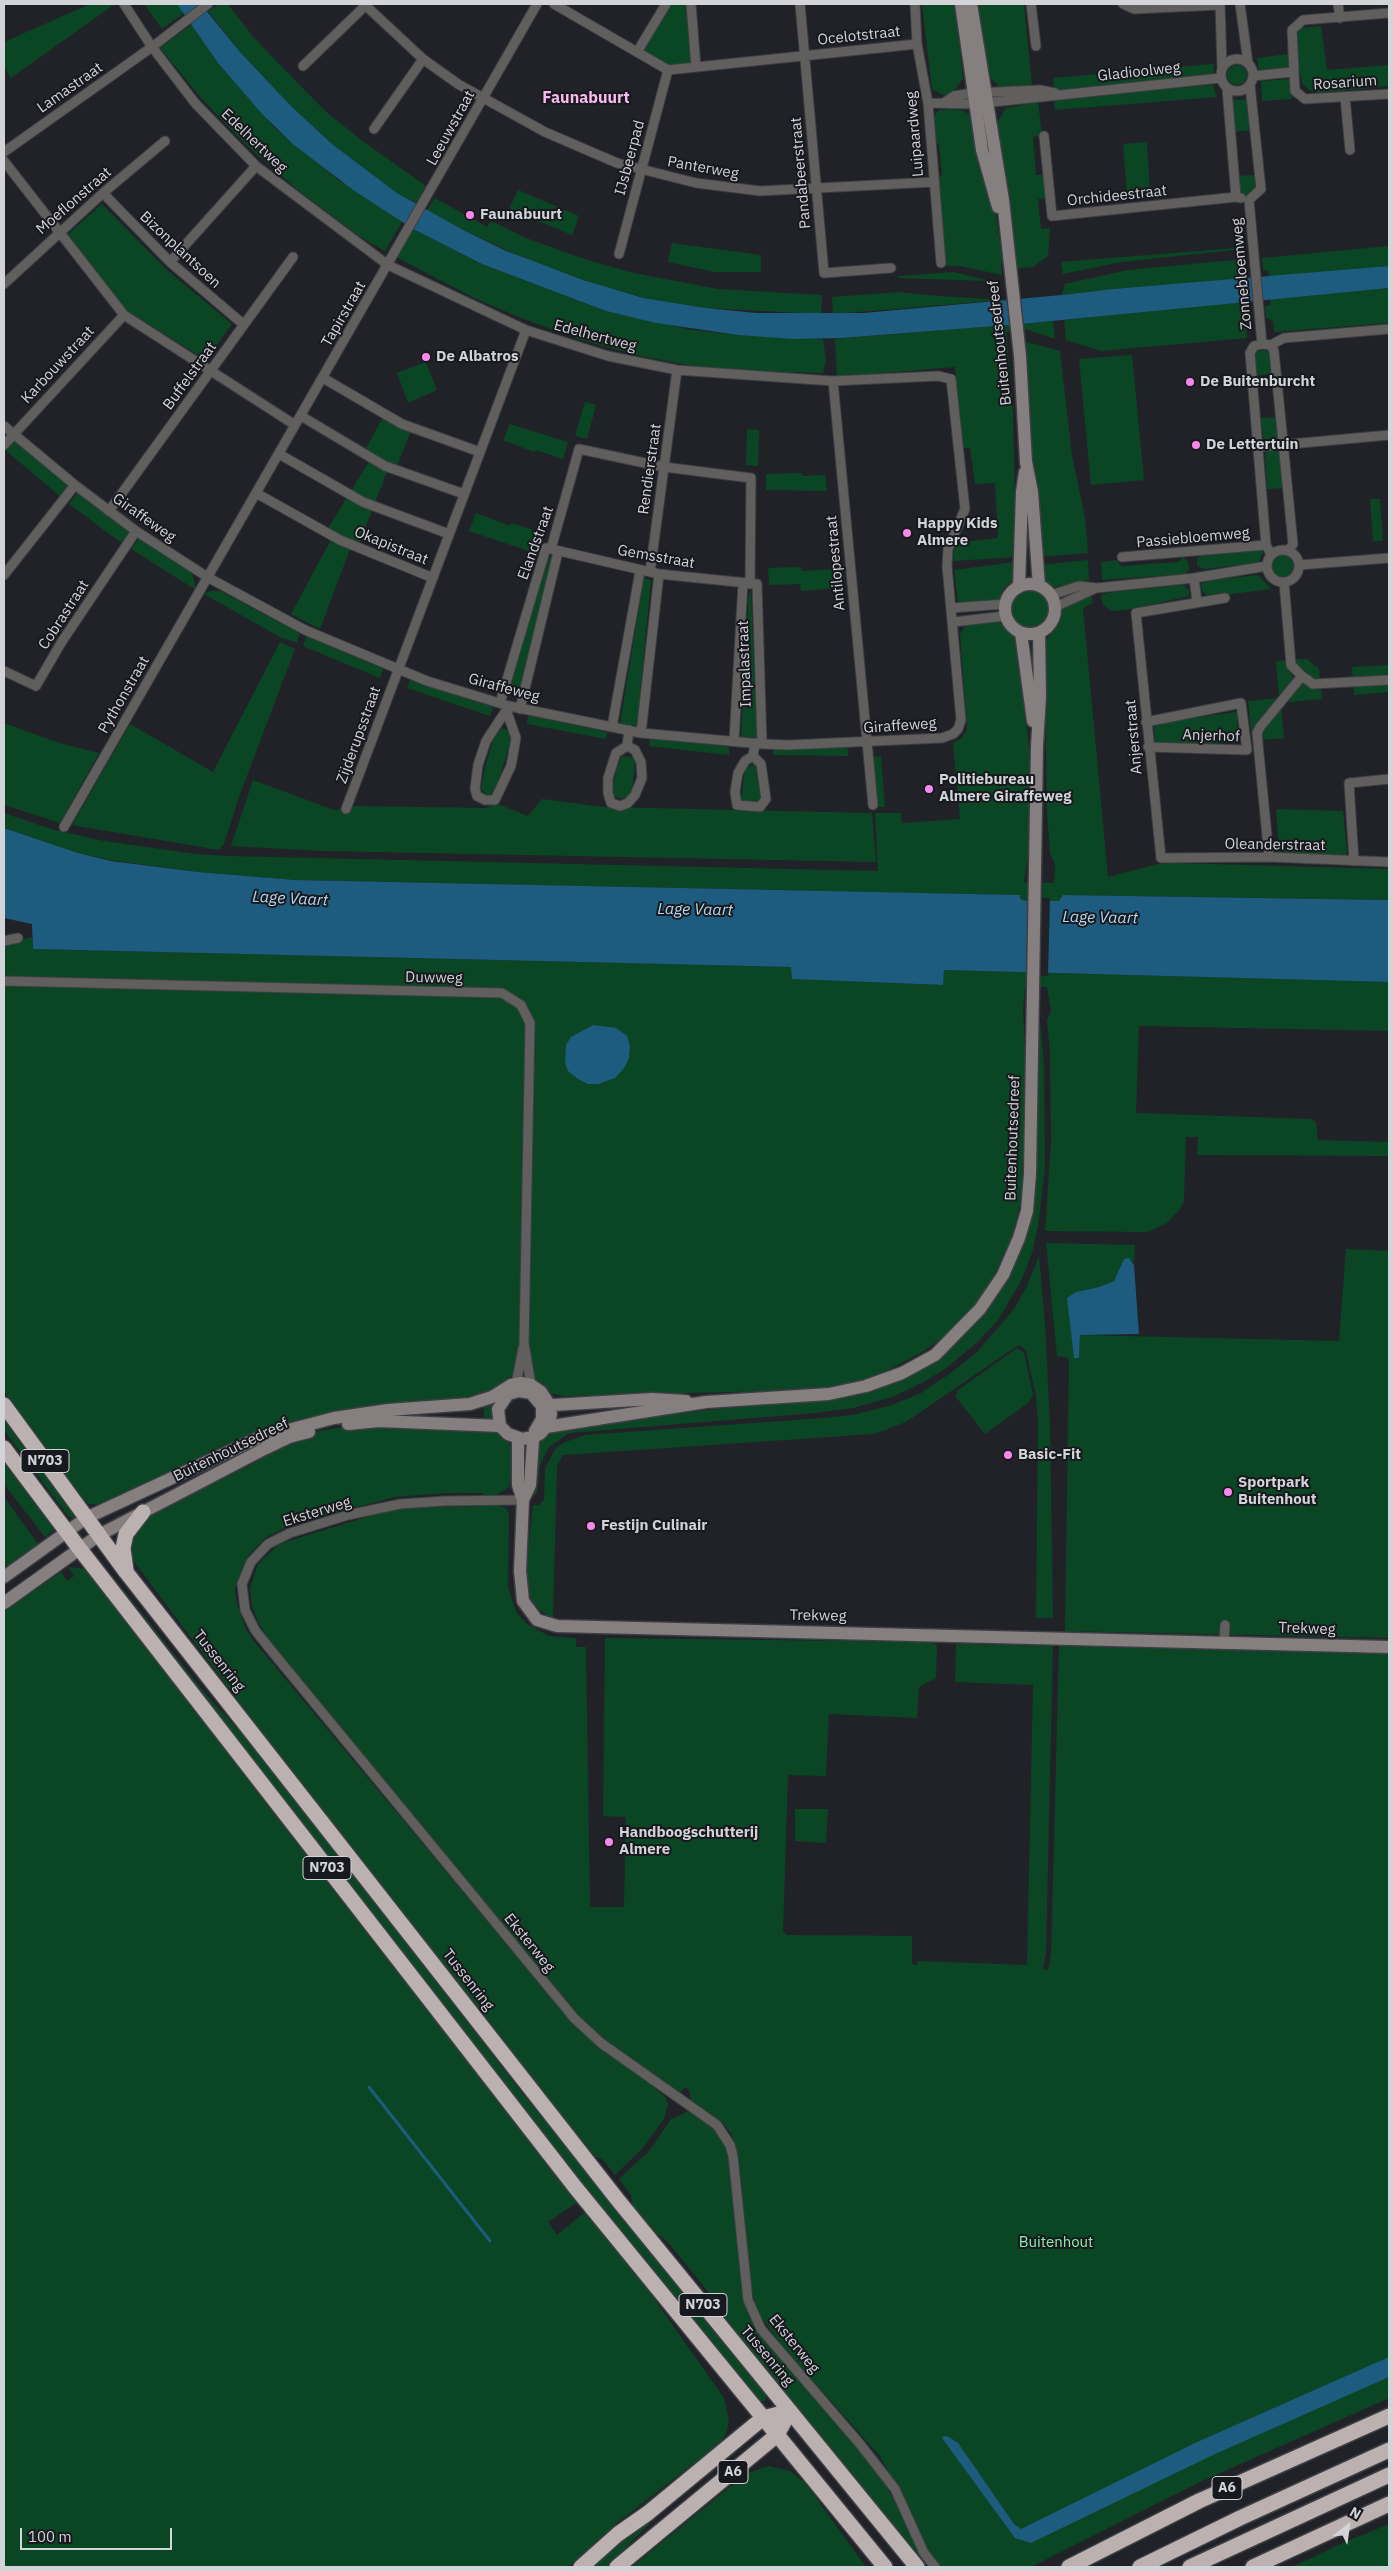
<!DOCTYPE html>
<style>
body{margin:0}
#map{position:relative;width:1393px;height:2571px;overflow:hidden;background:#212228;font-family:"IBM Plex Sans",sans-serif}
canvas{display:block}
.frame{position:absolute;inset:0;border:5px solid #d3d4d8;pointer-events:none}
.north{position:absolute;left:1323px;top:2501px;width:50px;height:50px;-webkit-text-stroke:4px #18191e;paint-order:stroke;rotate:30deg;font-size:14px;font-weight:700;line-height:20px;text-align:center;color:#d3d4d8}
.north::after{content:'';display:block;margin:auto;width:18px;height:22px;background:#d3d4d8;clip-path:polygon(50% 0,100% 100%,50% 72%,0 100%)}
.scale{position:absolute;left:20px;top:2528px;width:152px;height:22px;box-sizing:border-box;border:2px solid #d3d4d8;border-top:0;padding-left:6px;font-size:15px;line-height:18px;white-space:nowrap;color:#d3d4d8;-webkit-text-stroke:4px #18191e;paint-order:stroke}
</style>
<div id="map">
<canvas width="1393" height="2571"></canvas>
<div class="frame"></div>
<div class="north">N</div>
<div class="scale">100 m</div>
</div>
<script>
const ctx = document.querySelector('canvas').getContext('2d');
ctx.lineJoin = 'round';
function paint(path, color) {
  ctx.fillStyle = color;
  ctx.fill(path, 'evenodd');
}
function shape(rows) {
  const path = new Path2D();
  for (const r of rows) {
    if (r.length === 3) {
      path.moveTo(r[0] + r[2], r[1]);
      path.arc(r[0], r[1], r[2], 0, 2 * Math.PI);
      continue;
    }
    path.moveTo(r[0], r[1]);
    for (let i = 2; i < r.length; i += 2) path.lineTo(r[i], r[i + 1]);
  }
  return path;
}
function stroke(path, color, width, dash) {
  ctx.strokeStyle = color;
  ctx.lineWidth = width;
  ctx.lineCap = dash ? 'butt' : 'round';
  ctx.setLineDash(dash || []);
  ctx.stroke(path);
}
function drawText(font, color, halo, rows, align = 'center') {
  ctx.font = font + ' "IBM Plex Sans",sans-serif';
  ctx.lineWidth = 4;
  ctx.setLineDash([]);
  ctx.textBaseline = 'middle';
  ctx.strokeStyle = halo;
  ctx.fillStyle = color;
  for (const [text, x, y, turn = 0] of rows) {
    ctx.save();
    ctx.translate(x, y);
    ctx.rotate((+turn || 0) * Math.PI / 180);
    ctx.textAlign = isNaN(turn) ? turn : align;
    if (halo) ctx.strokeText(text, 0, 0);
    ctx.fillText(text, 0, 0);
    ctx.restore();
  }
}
paint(shape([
 [90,4,115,4,11,78,4,66,4,42],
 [144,4,177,4,184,13,162,29],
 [219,4,228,4,254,38,325,111,360,139,426,186,416,203,397,193,332,144,290,105,240,52,208,11],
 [669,4,688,4,692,60,685,65,668,66,643,51],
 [922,4,955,4,963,78,955,90,945,96,932,89],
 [977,4,1024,4,1032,86,1008,88,999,86,990,78],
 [192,24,218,63,276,129,337,179,402,222,385,251,359,236,298,190,246,145,201,98,160,48],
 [1321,26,1327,70,1389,65,1389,86,1321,93,1311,91,1303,85,1298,66,1295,33,1300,28],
 [1289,54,1289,68,1259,71,1257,58],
 [1214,64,1213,74,1054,90,1053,78],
 [1237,75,10],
 [1290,79,1292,99,1262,101,1261,81],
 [1213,85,1217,97,1055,110,1054,98],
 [1247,97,1252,130,1234,132,1232,99,1243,100],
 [1038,102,1042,135,1033,137,1036,175,1045,175,1047,198,1038,199,1041,229,1050,228,1048,256,1033,267,1015,269,997,123,1006,108],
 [951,109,961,110,971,115,994,204,1003,262,1001,263,1002,275,960,266,945,266,937,179,942,174,939,144,934,139,932,119,939,110],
 [1147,142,1150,194,1127,194,1123,144],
 [1256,175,1257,188,1248,196,1239,192,1237,176],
 [518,190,579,216,572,235,509,209],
 [435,198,487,227,491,221,526,238,587,260,634,273,718,289,822,295,821,314,706,308,643,298,616,291,535,263,465,231,427,210],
 [102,204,166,269,232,324,206,360,126,310,68,234],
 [413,229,482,264,606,311,692,330,738,335,823,339,826,361,823,373,747,371,693,366,640,356,581,340,521,318,474,298,396,257],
 [1236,242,1244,249,1121,262,1063,274,1061,262,1236,248],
 [672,243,761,255,761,272,715,272,668,262],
 [1389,246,1389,266,1269,277,1268,270,1263,270,1262,258],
 [1245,259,1246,272,1242,272,1242,279,1113,289,1062,295,1065,284,1128,270],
 [953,272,991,281,897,278,899,276],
 [1389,288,1389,323,1274,332,1273,321,1266,318,1265,306,1271,305,1270,299],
 [898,292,938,296,1002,300,833,314,832,297],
 [1250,300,1252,320,1246,324,1247,338,1101,351,1066,340,1064,320],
 [1053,321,1055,339,1025,329,1006,332,1013,412,1016,557,953,561,955,543,998,538,995,483,975,484,970,448,962,448,955,367,837,377,835,339],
 [1023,341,1060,351,1072,456,1085,517,1088,553,1039,557],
 [1268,350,1274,374,1256,375,1256,351],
 [1132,355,1144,480,1091,485,1079,359],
 [426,362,437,390,408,403,397,373],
 [585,402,596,405,587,439,575,436],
 [383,417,411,431,397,466,390,464,358,546,352,544,320,629,291,614,334,534,327,530,373,455,365,450],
 [1277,417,1277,439,1264,439,1260,418],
 [510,424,568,442,563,459,536,450,534,452,503,440],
 [747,429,759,430,758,466,746,465],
 [13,440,70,487,61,497,4,449],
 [1276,449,1280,454,1283,488,1267,489,1265,453,1268,450],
 [802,473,802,476,825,475,827,491,766,490,766,474],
 [78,493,131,533,123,544,69,504],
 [1370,499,1380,499,1383,541,1373,541],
 [476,513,510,526,511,523,544,533,538,554,469,531],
 [139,538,192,573,196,590,131,549],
 [1265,549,1258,563,1204,569,1197,566,1197,559,1202,555],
 [1282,566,11],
 [547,556,553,558,521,689,509,687],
 [1183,557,1188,562,1189,570,1185,574,1102,580,1101,562,1117,560,1121,566,1178,562],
 [1088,560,1089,580,1056,587,1046,584,1042,578,1040,565],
 [1015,562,1015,579,1003,589,999,600,963,604,958,601,954,570],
 [801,567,802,571,837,569,840,588,801,591,800,584,769,585,768,568],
 [1258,575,1271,589,1209,597,1202,591,1201,584,1204,581],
 [644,578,651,580,637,726,620,724],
 [1183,585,1189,590,1189,596,1132,609,1112,611,1104,606,1101,598,1103,594,1120,591],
 [1030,608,19],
 [210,591,220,591,300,633,297,643,280,637,204,594],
 [749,593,751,593,757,737,741,737],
 [1091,596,1093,603,1083,608,1108,877,1158,864,1174,863,1389,869,1389,900,1063,895,1060,901,1027,901,1020,899,1020,895,295,880,198,872,111,860,78,853,4,828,4,813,51,829,104,841,196,854,228,856,878,871,875,813,901,813,902,823,960,819,953,743,962,738,967,729,960,634,965,626,969,624,997,620,1017,638,1029,748,1031,855,1027,861,1024,882,1054,883,1055,864,1050,853,1047,813,1044,643,1059,624,1063,607,1080,597],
 [307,636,383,669,380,678,303,646],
 [280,642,295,649,239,797,224,844,219,850,72,825,130,724,213,772],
 [1295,659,1307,659,1319,669,1320,680,1314,679,1297,664],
 [1287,660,1293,678,1279,697,1276,661],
 [1389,665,1389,692,1354,695,1352,667],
 [410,680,493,707,490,716,407,688],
 [1302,684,1321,688,1322,699,1290,702,1289,696],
 [1278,698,1256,725,1254,740,1252,740,1248,701],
 [1281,707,1284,738,1262,740,1261,732],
 [1237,712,1238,742,1155,747,1154,723],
 [528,715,607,732,606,739,527,724],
 [4,723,59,743,99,753,60,823,4,805],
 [502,728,509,731,511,740,497,787,493,794,486,794,481,789,485,768,493,740],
 [650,738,729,747,729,755,649,746],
 [773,748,848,748,848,756,773,755],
 [622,756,633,757,635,763,632,794,624,799,615,797,613,790,616,769],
 [881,756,885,807,876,807,872,757],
 [755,765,762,799,760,802,741,801,745,769,746,766],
 [253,780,334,810,355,806,485,808,498,804,528,816,542,799,603,807,872,813,876,862,323,851,231,846],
 [1276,809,1343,811,1347,852,1344,858,1274,854,1271,847,1279,847],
 [4,933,17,941,32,937,33,949,792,967,792,979,942,985,944,970,1389,982,1389,1031,1139,1026,1136,1113,1312,1119,1316,1123,1318,1140,1389,1142,1389,1156,1197,1155,1198,1137,1186,1137,1184,1200,1180,1209,1167,1223,1148,1232,1045,1231,1051,1143,1050,1053,1047,1020,1051,1011,1047,987,1025,986,1023,1010,1027,1084,1024,1159,1022,1193,1015,1229,1000,1264,985,1291,976,1306,946,1335,924,1351,890,1369,862,1380,813,1390,564,1396,552,1394,538,1384,532,1372,515,1373,494,1391,495,1429,507,1439,514,1452,509,1488,497,1494,497,1505,506,1508,509,1514,508,1585,511,1597,517,1613,527,1624,549,1636,576,1638,576,1647,586,1647,590,1907,624,1907,626,1817,603,1816,605,1638,927,1642,937,1645,936,1678,919,1687,917,1718,829,1714,826,1776,788,1775,783,1931,787,1935,912,1936,912,1964,917,1965,918,1961,1027,1965,1033,1685,955,1682,956,1644,1053,1646,1046,1954,1043,1969,1048,1970,1051,1955,1059,1646,1389,1654,1389,2398,1202,2481,1031,2567,941,2567,927,2549,899,2490,879,2455,781,2345,756,2309,749,2274,740,2168,732,2135,723,2123,691,2101,689,2090,686,2087,679,2093,623,2056,589,2028,272,1644,258,1622,252,1605,250,1588,258,1564,279,1544,386,1511,420,1507,482,1506,483,1493,447,1493,395,1497,290,1525,265,1538,248,1556,235,1589,237,1604,246,1629,253,1640,562,2011,586,2035,643,2077,665,2097,668,2104,664,2119,642,2149,615,2175,602,2159,589,2155,254,1727,240,1703,129,1555,128,1544,146,1517,249,1466,288,1442,320,1431,348,1426,484,1426,484,1396,420,1402,295,1421,222,1446,132,1493,101,1505,90,1504,82,1499,4,1392],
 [1039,1010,1044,1065,1045,1168,1038,1226,1032,1253,1021,1281,998,1320,979,1341,945,1369,922,1383,892,1397,853,1408,815,1413,569,1433,548,1448,540,1466,537,1493,533,1497,536,1449,545,1435,559,1428,759,1404,854,1396,899,1381,961,1337,997,1296,1015,1262,1036,1131],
 [1389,1242,1389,1638,1065,1631,1069,1358,1057,1356,1046,1243,1135,1245,1134,1265,1133,1261,1124,1259,1114,1281,1099,1287,1076,1292,1080,1350,1080,1335,1339,1341,1346,1249,1389,1251],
 [1039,1256,1045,1324,1050,1424,1053,1618,1036,1618,1038,1423,1036,1396,1026,1351,1021,1346,1017,1346,906,1422,874,1434,563,1455,557,1466,553,1618,539,1610,532,1601,528,1593,525,1577,533,1505,539,1505,544,1500,545,1469,555,1449,563,1443,585,1435,823,1418,853,1415,892,1405,921,1393,951,1373,977,1352,1014,1309,1027,1286],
 [1017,1348,1024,1353,1033,1395,1029,1402,985,1434,956,1397,957,1391],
 [4,1417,77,1515,75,1519,71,1518,65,1512,4,1430],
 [4,1460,56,1529,45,1537,4,1484],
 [4,1497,38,1544,4,1570],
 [87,1547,111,1574,204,1692,255,1748,518,2088,767,2394,765,2401,756,2401,617,2233],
 [68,1567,88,1569,91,1576,321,1875,578,2202,548,2222,557,2235,585,2212,648,2290,724,2398,729,2421,726,2434,720,2443,617,2523,568,2567,4,2567,4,1611,61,1572,67,1581,74,1576],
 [795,1809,828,1809,826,1843,795,1841],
 [687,2112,698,2114,711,2125,724,2142,729,2163,744,2296,749,2316,757,2330,862,2452,881,2478,897,2505,924,2562,923,2564,720,2315,706,2289,667,2241,650,2229,634,2211,631,2195,619,2179,649,2151,671,2119],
 [769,2466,790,2471,806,2484,866,2567,632,2567,747,2473],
 [658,2515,607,2567,586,2567,615,2547],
 [1389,2524,1389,2567,1292,2567,1345,2542]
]), '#0b4624');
paint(shape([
 [177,4,201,4,240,52,290,105,332,144,397,193,465,231,504,250,583,280,643,298,706,308,756,313,864,313,1062,295,1113,289,1389,266,1389,288,1021,324,842,338,794,339,738,335,656,323,606,311,482,264,413,229,353,190,294,145,263,115,218,63],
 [4,828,78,853,111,861,198,872,295,880,1020,895,1020,899,1027,901,1059,901,1063,895,1389,900,1389,982,944,970,943,985,792,979,791,967,33,949,32,924,4,918],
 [593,1025,616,1028,627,1036,630,1046,629,1058,624,1068,615,1078,598,1084,588,1084,578,1079,568,1071,565,1063,566,1045,571,1037],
 [1129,1258,1134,1265,1139,1334,1080,1335,1079,1358,1074,1358,1067,1298,1076,1292,1099,1287,1114,1281,1124,1259],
 [1389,2357,1389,2377,1215,2454,1031,2543,1015,2538,942,2438,944,2436,949,2437,958,2443,1014,2524,1021,2529,1195,2443]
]), '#1d5b7f');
paint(shape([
 [1028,898,1050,898,1048,976,1026,975]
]), '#212228');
stroke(shape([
 [369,2087,490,2241]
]), '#1d5b7f', 3);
const street = shape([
 [364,4,423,59,458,84,545,132,617,163,696,183,760,191,934,182],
 [554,4,668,70,917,44],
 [691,4,696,67],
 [800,4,824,273,891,268],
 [915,4,917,44,928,103,941,263],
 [1031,4,1036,46],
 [1123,4,1134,9,1219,5],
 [1220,4,1222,67],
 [1240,4,1248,63],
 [1338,4,1340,18],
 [1389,13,1303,20,1292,30,1295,91,1305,99,1389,94],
 [637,52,666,4],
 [1237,75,16],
 [303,66,367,4],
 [1253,76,1293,72],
 [1250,85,1261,189,1249,200,1262,344],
 [1227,89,1236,197,1241,198],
 [1345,97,1350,150],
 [945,102,954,96,972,93,1040,90,1055,93],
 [928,103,974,104,1221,78],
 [374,129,423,59],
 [1044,136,1052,216,1236,197],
 [4,152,152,47,208,4],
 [4,161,124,315,295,425],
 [103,193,170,262,243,324],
 [619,254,668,70],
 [170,262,256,166],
 [4,284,103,193,165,141],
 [1271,345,1284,338,1389,329],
 [323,378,402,424,480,452],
 [833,381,873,805],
 [301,416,385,466,464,494],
 [4,426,75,485,136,531,209,578,305,630,427,681,509,706,612,727,641,733,762,744,788,745,942,738,953,734,958,729,961,720,947,566,948,549,965,509,951,379,938,376,833,381,677,370,608,356,526,330,388,265,256,166,195,103,152,47,124,4],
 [4,445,124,315],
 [1258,447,1389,435],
 [279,454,363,502,449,534],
 [256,493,340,540,433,578],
 [109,511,293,257],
 [551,549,659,574,757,584,762,744],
 [1283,566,16],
 [1271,554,1266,545,1250,353,1254,346,1262,344,1271,345,1274,351,1293,544,1289,550],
 [1122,557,1266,545],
 [1299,565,1389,558],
 [650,572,677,370],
 [4,575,75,485],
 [1284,582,1291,665,1302,676,1313,684,1389,680],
 [1051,595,1079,586,1097,588,1194,578],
 [1225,598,1136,613,1161,858,1269,857,1389,862],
 [1197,602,1194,578,1267,566],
 [1055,607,1094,589],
 [951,608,1005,604],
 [953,622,1005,616],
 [4,671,36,686,61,643,136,531],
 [500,703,546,548,551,549,579,449,664,467,751,478,750,584],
 [520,709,558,552],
 [507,712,516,738,511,766,495,800,485,800,477,796,475,789,478,765,486,741,509,706],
 [1146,722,1241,703,1247,750,1148,747],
 [612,727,640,571],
 [641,733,659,574],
 [734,741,743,583],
 [627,746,635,750,641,762,642,778,635,795,628,803,620,806,611,803,608,793,608,778,616,753,627,746,629,730],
 [753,756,761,764,766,799,760,807,737,805,735,792,738,773,745,761,753,756,755,743],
 [346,809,526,330],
 [64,827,537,4],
 [1269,857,1257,733,1260,727,1302,676],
 [1354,861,1349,783,1389,779],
 [4,941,18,938],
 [4,981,502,993,521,1005,530,1023,524,1343,531,1385],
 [516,1384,523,1348],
 [523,1500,445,1501,400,1504,348,1515,290,1533,268,1544,251,1562,242,1584,245,1610,255,1630,270,1649,574,2018,601,2043,717,2125,730,2145,733,2156,748,2300,761,2329,860,2444,895,2489,924,2553,935,2567],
 [1224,1643,1225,1625]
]);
const secondary = shape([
 [961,4,982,150,998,207],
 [971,4,1003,200,1020,356,1026,462,1032,492,1039,586],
 [1030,609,25],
 [1019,587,1022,492,1025,472],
 [1021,633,1033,721],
 [541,1403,553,1405,652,1399,686,1401],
 [348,1424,379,1421,500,1426],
 [546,1427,706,1402,829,1394,866,1386,902,1373,935,1355,980,1309,1003,1275,1019,1238,1027,1211,1030,1174,1037,746,1040,696,1039,633],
 [518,1439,518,1485,523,1500,520,1571,523,1601,537,1620,557,1626,1389,1647],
 [4,1577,86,1518,258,1438,334,1418,388,1410,470,1404,492,1397,511,1385,521,1383,531,1385,541,1392,549,1404,551,1414,549,1423,541,1433,534,1437,522,1439,508,1434,500,1426,498,1409,508,1394,519,1391,531,1393,542,1406,542,1419,535,1431,534,1437,533,1441,530,1485,523,1500],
 [4,1603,99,1535,264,1449,289,1437,309,1432]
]);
const highway = shape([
 [4,1405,126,1572,617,2199,917,2567],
 [4,1448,79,1548,575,2187,885,2567],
 [126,1570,123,1548,126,1534,143,1512],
 [581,2567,618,2534,648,2513,763,2418,790,2411],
 [617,2567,777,2435,790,2411],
 [1069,2567,1199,2501,1389,2416],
 [1140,2567,1240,2518,1389,2450],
 [1190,2567,1389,2475],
 [1253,2567,1389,2504]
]);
stroke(street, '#3d3e44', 11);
stroke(secondary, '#3d3e44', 15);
stroke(highway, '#3d3e44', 18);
stroke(street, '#615e5e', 9);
stroke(secondary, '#857f7f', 12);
stroke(highway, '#bab1b0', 15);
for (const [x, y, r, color] of [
 [470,215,5,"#f888eb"],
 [426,357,5,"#f888eb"],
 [1190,382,5,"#f888eb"],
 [1196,445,5,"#f888eb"],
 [907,533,5,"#f888eb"],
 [929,789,5,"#f888eb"],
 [1008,1455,5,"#f888eb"],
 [1228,1492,5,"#f888eb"],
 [591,1526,5,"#f888eb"],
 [609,1842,5,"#f888eb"]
]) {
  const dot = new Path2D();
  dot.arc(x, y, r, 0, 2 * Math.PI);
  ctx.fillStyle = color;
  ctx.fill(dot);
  stroke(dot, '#18191e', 2);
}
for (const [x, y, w] of [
 [45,1461,48],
 [327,1868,48],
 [703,2305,48],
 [733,2472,30],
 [1227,2488,30]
]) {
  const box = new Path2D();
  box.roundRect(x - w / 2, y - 11.5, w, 23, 4);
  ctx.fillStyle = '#18191e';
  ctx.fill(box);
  stroke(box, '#d3d4d8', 1);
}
drawText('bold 14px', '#d3d4d8', null, [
 ["N703",45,1461],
 ["N703",327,1868],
 ["N703",703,2305],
 ["A6",733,2472],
 ["A6",1227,2488]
]);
drawText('15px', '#d3d4d8', '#18191e', [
 ["Ocelotstraat",859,36,-6],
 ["Gladioolweg",1139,72,-6],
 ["Rosarium",1345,83,-4],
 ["Lamastraat",70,88,-35],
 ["Leeuwstraat",451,128,-61],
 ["Luipaardweg",915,134,-95],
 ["Edelhertweg",254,141,44],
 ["IJsbeerpad",630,158,-75],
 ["Panterweg",703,168,10],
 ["Pandabeerstraat",801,173,-95],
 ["Orchideestraat",1117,196,-6],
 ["Moeflonstraat",74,201,-41],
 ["Bizonplantsoen",180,250,43],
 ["Zonnebloemweg",1242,274,-95],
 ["Tapirstraat",344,314,-60],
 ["Edelhertweg",595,336,15],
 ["Buitenhoutsedreef",1000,343,-96],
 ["Karbouwstraat",58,365,-47],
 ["Buffelstraat",190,376,-54],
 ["Rendierstraat",650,469,-82],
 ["Giraffeweg",144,518,35],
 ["Passiebloemweg",1193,538,-5],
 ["Elandstraat",536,543,-70],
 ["Okapistraat",391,546,22],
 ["Gemsstraat",656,557,10],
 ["Antilopestraat",836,563,-95],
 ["Cobrastraat",64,615,-57],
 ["Impalastraat",745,664,-92],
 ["Giraffeweg",504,688,15],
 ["Pythonstraat",124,695,-60],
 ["Giraffeweg",900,726,-4],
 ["Zijderupsstraat",359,735,-70],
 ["Anjerhof",1211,736,2],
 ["Anjerstraat",1134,737,-95],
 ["Oleanderstraat",1275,845,1],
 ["Duwweg",434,978,1],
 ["Buitenhoutsedreef",1013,1138,-88],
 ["Buitenhoutsedreef",231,1450,-26],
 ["Eksterweg",317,1512,-17],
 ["Trekweg",818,1616,1],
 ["Trekweg",1307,1629,2],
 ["Tussenring",219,1661,52],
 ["Eksterweg",529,1943,51],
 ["Tussenring",468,1980,52],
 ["Eksterweg",794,2344,51],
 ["Tussenring",767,2356,50]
]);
drawText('bold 15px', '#d3d4d8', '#18191e', [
 ["Faunabuurt",480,215],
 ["De Albatros",436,357],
 ["De Buitenburcht",1200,382],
 ["De Lettertuin",1206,445],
 ["Happy Kids",917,524],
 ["Almere",917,541],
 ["Politiebureau",939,780],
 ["Almere Giraffeweg",939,797],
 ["Basic-Fit",1018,1455],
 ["Sportpark",1238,1483],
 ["Buitenhout",1238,1500],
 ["Festijn Culinair",601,1526],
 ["Handboogschutterij",619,1833],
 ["Almere",619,1850]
], 'left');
drawText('15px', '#8bf0aa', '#18191e', [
 ["Buitenhout",1056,2243]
]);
drawText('bold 16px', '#f8b9ef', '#18191e', [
 ["Faunabuurt",586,98]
]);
drawText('italic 16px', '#b2d9f3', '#18191e', [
 ["Lage Vaart",290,899,3],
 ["Lage Vaart",695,910,1],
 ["Lage Vaart",1100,918,1]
]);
</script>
